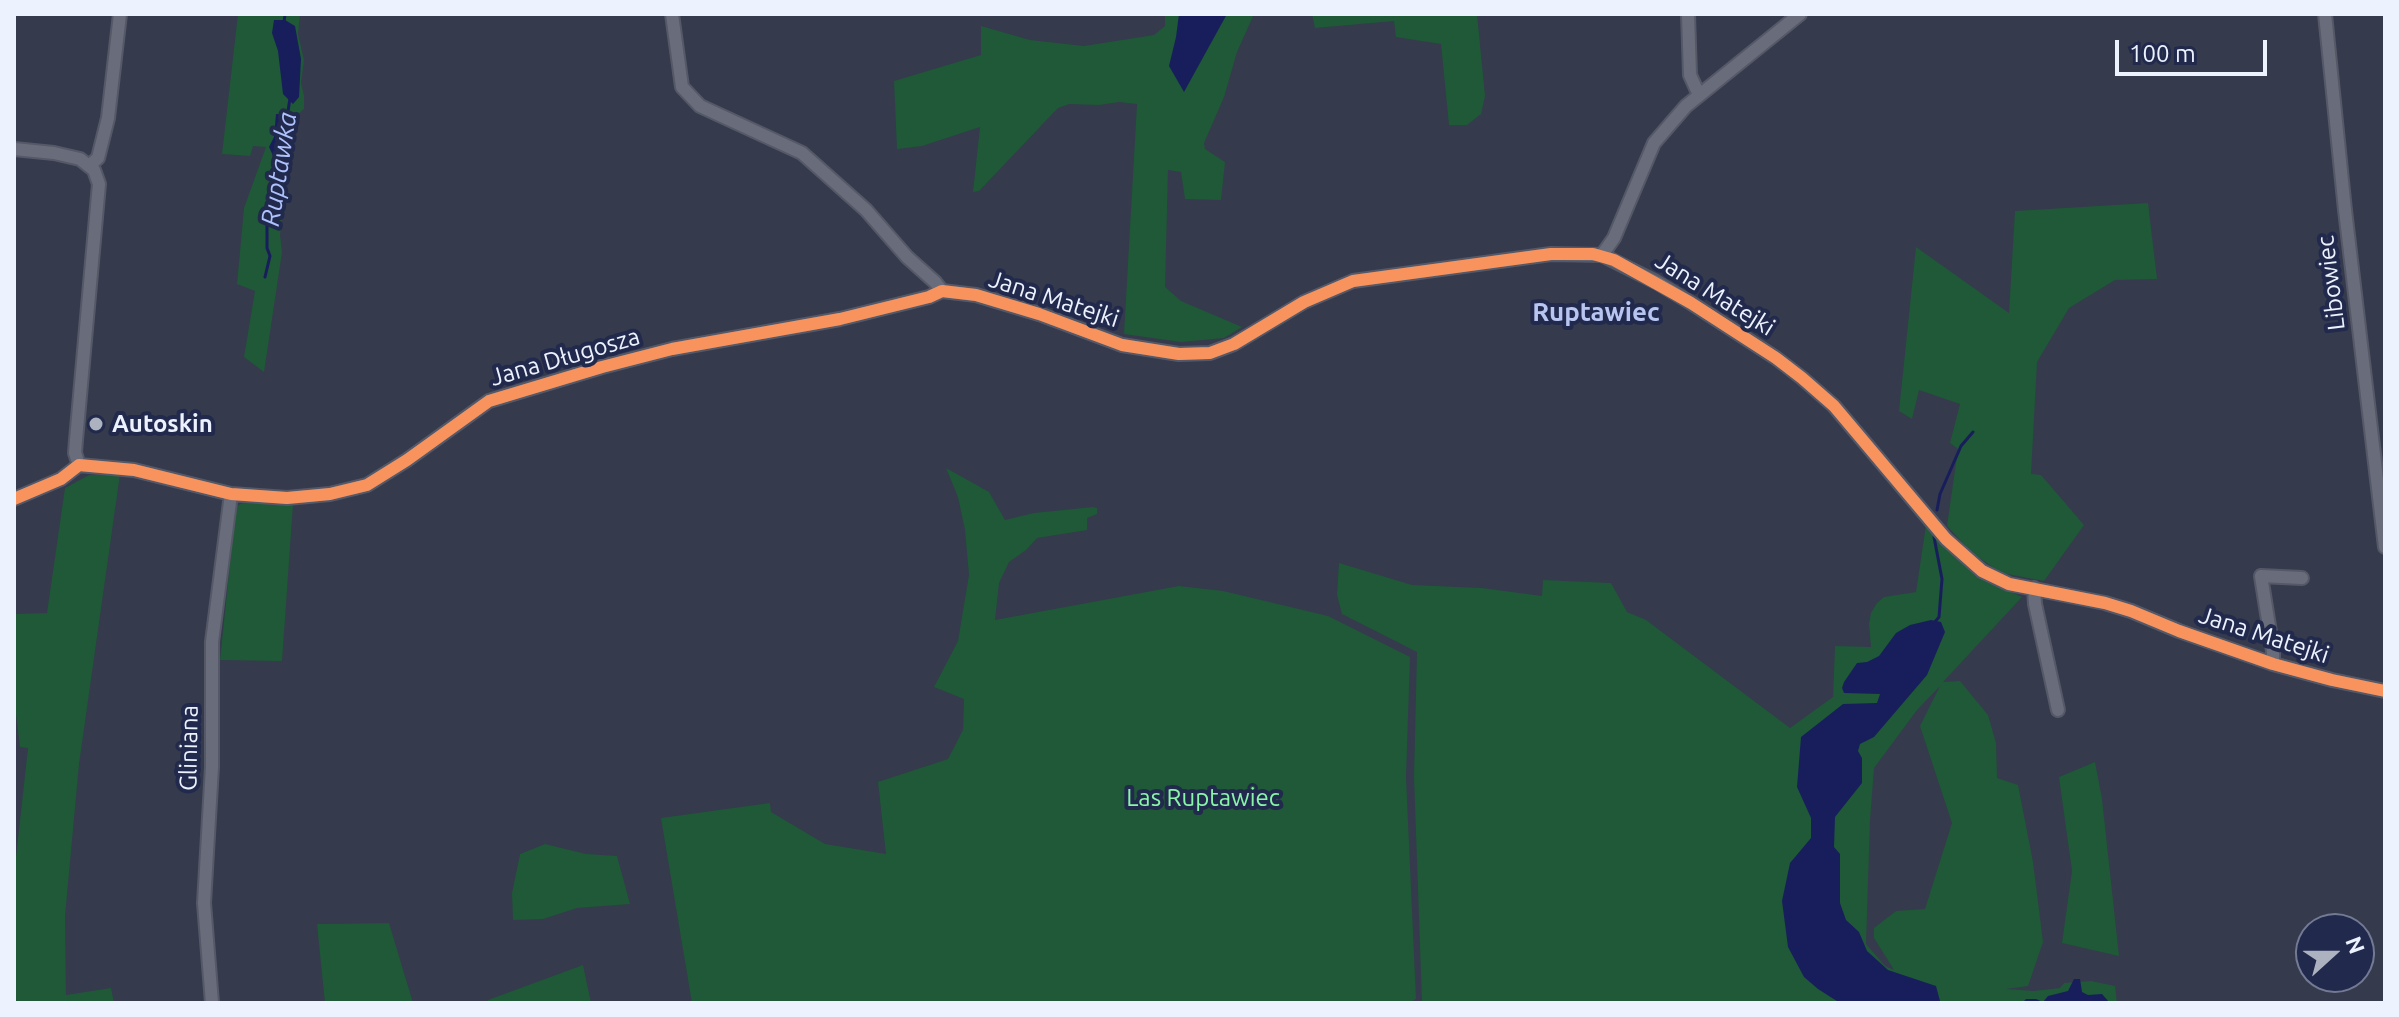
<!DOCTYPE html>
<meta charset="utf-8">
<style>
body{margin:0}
#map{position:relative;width:2399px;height:1017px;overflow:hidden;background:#353a4d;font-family:Ubuntu,sans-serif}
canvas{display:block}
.frame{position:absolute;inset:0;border:16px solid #edf2ff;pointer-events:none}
.north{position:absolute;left:2295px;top:913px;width:80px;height:80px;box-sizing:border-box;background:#212a4c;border:2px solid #737a94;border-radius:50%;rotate:69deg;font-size:22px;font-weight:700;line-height:32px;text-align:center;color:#edf2ff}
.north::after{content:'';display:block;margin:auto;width:28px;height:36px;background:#adb2c1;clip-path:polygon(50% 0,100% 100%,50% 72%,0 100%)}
.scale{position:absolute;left:2115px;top:40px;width:152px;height:36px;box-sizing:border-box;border:4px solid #edf2ff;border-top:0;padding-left:10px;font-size:24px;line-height:28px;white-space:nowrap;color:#edf2ff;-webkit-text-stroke:6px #212a4c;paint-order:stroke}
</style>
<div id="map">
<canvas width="2399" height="1017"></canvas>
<div class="frame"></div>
<div class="north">N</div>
<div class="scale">100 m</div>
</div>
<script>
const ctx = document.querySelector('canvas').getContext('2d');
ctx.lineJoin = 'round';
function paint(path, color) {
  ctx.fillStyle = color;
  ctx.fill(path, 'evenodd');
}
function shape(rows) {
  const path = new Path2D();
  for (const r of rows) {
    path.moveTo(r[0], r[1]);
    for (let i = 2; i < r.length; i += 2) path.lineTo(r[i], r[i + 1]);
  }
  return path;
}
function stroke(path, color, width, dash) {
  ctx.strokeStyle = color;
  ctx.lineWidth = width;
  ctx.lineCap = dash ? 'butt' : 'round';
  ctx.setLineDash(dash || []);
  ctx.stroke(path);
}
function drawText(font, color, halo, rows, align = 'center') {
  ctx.font = font + ' Ubuntu,sans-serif';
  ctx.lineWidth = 8;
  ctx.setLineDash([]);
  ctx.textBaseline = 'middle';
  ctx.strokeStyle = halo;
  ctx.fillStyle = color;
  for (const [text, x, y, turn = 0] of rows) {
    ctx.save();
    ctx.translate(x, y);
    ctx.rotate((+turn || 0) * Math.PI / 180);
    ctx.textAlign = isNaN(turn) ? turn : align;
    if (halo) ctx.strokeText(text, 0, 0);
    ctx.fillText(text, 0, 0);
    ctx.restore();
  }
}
paint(shape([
 [238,14,300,14,298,34,304,60,301,83,304,96,304,109,298,114,294,129,280,235,282,252,264,372,244,357,255,291,237,284,244,208,266,147,253,146,250,156,222,154],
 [1165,14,1254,14,1237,52,1224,97,1204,143,1205,149,1225,162,1221,200,1185,199,1181,172,1168,170,1165,287,1181,301,1242,327,1224,338,1181,342,1124,334,1137,104,1119,102,1099,105,1069,104,1058,108,979,191,973,192,980,127,922,146,897,149,894,81,981,55,981,26,1030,40,1084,46,1154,35,1165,26],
 [1312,14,1477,14,1485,96,1481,114,1467,125,1449,125,1441,44,1396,37,1394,21,1315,28],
 [2148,203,2157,279,2115,280,2069,308,2037,362,2031,474,2041,475,2084,525,2044,581,2007,574,1994,568,1971,552,1947,526,1958,449,1950,443,1960,404,1919,390,1912,419,1899,411,1916,247,2009,313,2015,211],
 [946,468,989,492,1005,520,1034,513,1093,507,1097,508,1097,514,1087,518,1087,530,1037,538,1026,550,1009,562,999,583,995,620,1179,586,1223,591,1328,616,1410,657,1406,777,1416,999,1408,1003,692,1003,661,818,770,803,771,812,825,844,886,854,878,782,948,759,963,730,964,699,934,687,958,641,969,575,965,530,958,497],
 [120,474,79,764,65,916,66,995,111,988,114,1003,14,1003,14,875,28,748,20,747,14,698,14,614,47,613,65,488,89,475],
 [243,503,293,504,282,661,220,660,236,506],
 [1926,525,1949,551,1976,576,2022,597,1943,682,1960,681,1988,715,1996,743,1997,778,2018,785,2033,862,2043,942,2028,986,2006,989,2034,991,2060,988,2064,983,2091,981,2115,986,2117,1003,1422,1003,1414,777,1417,652,1342,614,1337,595,1339,563,1412,585,1482,588,1542,596,1543,580,1611,583,1627,612,1646,620,1790,728,1833,697,1835,646,1871,647,1869,624,1871,613,1877,603,1884,597,1916,592],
 [1940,686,1920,726,1952,823,1925,909,1896,911,1874,928,1874,938,1894,970,1885,966,1866,944,1870,820,1874,768,1917,710],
 [2095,762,2102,799,2119,956,2062,943,2072,871,2059,777],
 [545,844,586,854,617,856,630,904,577,908,543,919,513,920,512,893,520,854],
 [389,923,413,1003,325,1003,317,924],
 [583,965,591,1003,489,1003,488,1000]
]), '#1f5937');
paint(shape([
 [1179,14,1227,14,1184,92,1169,66,1176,37],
 [274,20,285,20,295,26,301,59,299,97,293,104,283,94,278,51,272,33],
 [276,114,290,115,293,128,287,158,282,164,276,162,269,147,274,137],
 [1931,620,1941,622,1945,632,1927,675,1874,737,1860,744,1858,751,1862,758,1862,783,1835,817,1834,847,1840,854,1840,903,1846,920,1859,932,1867,951,1888,970,1936,986,1940,1001,1840,1003,1818,989,1804,977,1788,947,1782,901,1790,863,1811,838,1811,818,1797,787,1801,737,1843,704,1877,703,1880,694,1844,693,1842,688,1844,682,1857,663,1867,662,1879,656,1896,633,1910,625],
 [2074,979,2080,979,2082,992,2088,995,2102,994,2109,1002,2022,1003,2026,999,2036,999,2043,1002,2048,996,2068,991]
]), '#181e5c');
stroke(shape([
 [284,23,285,14],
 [287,118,290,98],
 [265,277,270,256,267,248,267,223,274,172,279,160],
 [1937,510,1940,494,1961,446,1973,432],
 [1934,537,1942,579,1939,617,1934,623]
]), '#181e5c', 3);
const minor = shape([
 [672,14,682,87,700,106,802,153,866,210,907,257,935,282,942,291,976,295,1039,314,1122,345,1179,354,1210,353,1234,344,1304,302,1353,281,1551,254,1602,255,1656,282,1691,303,1776,358,1802,378,1834,406,1946,539,1982,571,2009,584,2105,603,2131,611,2179,631,2273,664,2332,680,2385,691],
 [1688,14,1690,75,1699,95],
 [2325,14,2345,210,2385,547],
 [14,149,54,153,80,159,94,170,99,184,76,440,75,453,79,465],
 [90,165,98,158,108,118,120,14],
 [1602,255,1614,238,1654,143,1686,106,1800,14],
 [79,465,134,470,231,494,287,498,330,494,367,485,407,460,489,401,602,367,672,349,840,319,929,297,942,291],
 [14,499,61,479,79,465],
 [2034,588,2035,604,2058,710],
 [2273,664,2273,651,2261,576,2302,578],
 [212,1003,204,903,212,767,212,642,231,494]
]);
stroke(minor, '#555867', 16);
stroke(minor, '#696d7b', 12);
stroke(shape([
 [14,499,61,479,79,465,134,470,231,494,287,498,330,494,367,485,407,460,489,401,602,367,672,349,840,319,929,297,942,291,976,295,1039,314,1122,345,1179,354,1210,353,1234,344,1304,302,1353,281,1551,254,1593,254,1614,260,1691,303,1776,358,1802,378,1834,406,1946,539,1982,571,2009,584,2105,603,2131,611,2179,631,2273,664,2332,680,2385,691]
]), '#f8935d', 12);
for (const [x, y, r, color] of [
 [96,424,8,"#adb2c1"]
]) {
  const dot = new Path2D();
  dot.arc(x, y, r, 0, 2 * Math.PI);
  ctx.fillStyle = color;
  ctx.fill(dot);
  stroke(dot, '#212a4c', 3);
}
drawText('24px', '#edf2ff', '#212a4c', [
 ["Libowiec",2331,283,-97],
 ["Jana Matejki",1715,294,32],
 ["Jana Matejki",1054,299,18],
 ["Jana Długosza",565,357,-16],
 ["Jana Matejki",2264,635,18],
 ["Gliniana",189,748,-89]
]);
drawText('bold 24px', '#edf2ff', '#212a4c', [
 ["Autoskin",112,424]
], 'left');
drawText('24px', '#89f5a8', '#212a4c', [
 ["Las Ruptawiec",1203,798]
]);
drawText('italic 26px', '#afc1fd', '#212a4c', [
 ["Ruptawka",279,169,-81]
]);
drawText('bold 26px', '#b7c5f0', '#212a4c', [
 ["Ruptawiec",1596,312]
]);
</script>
